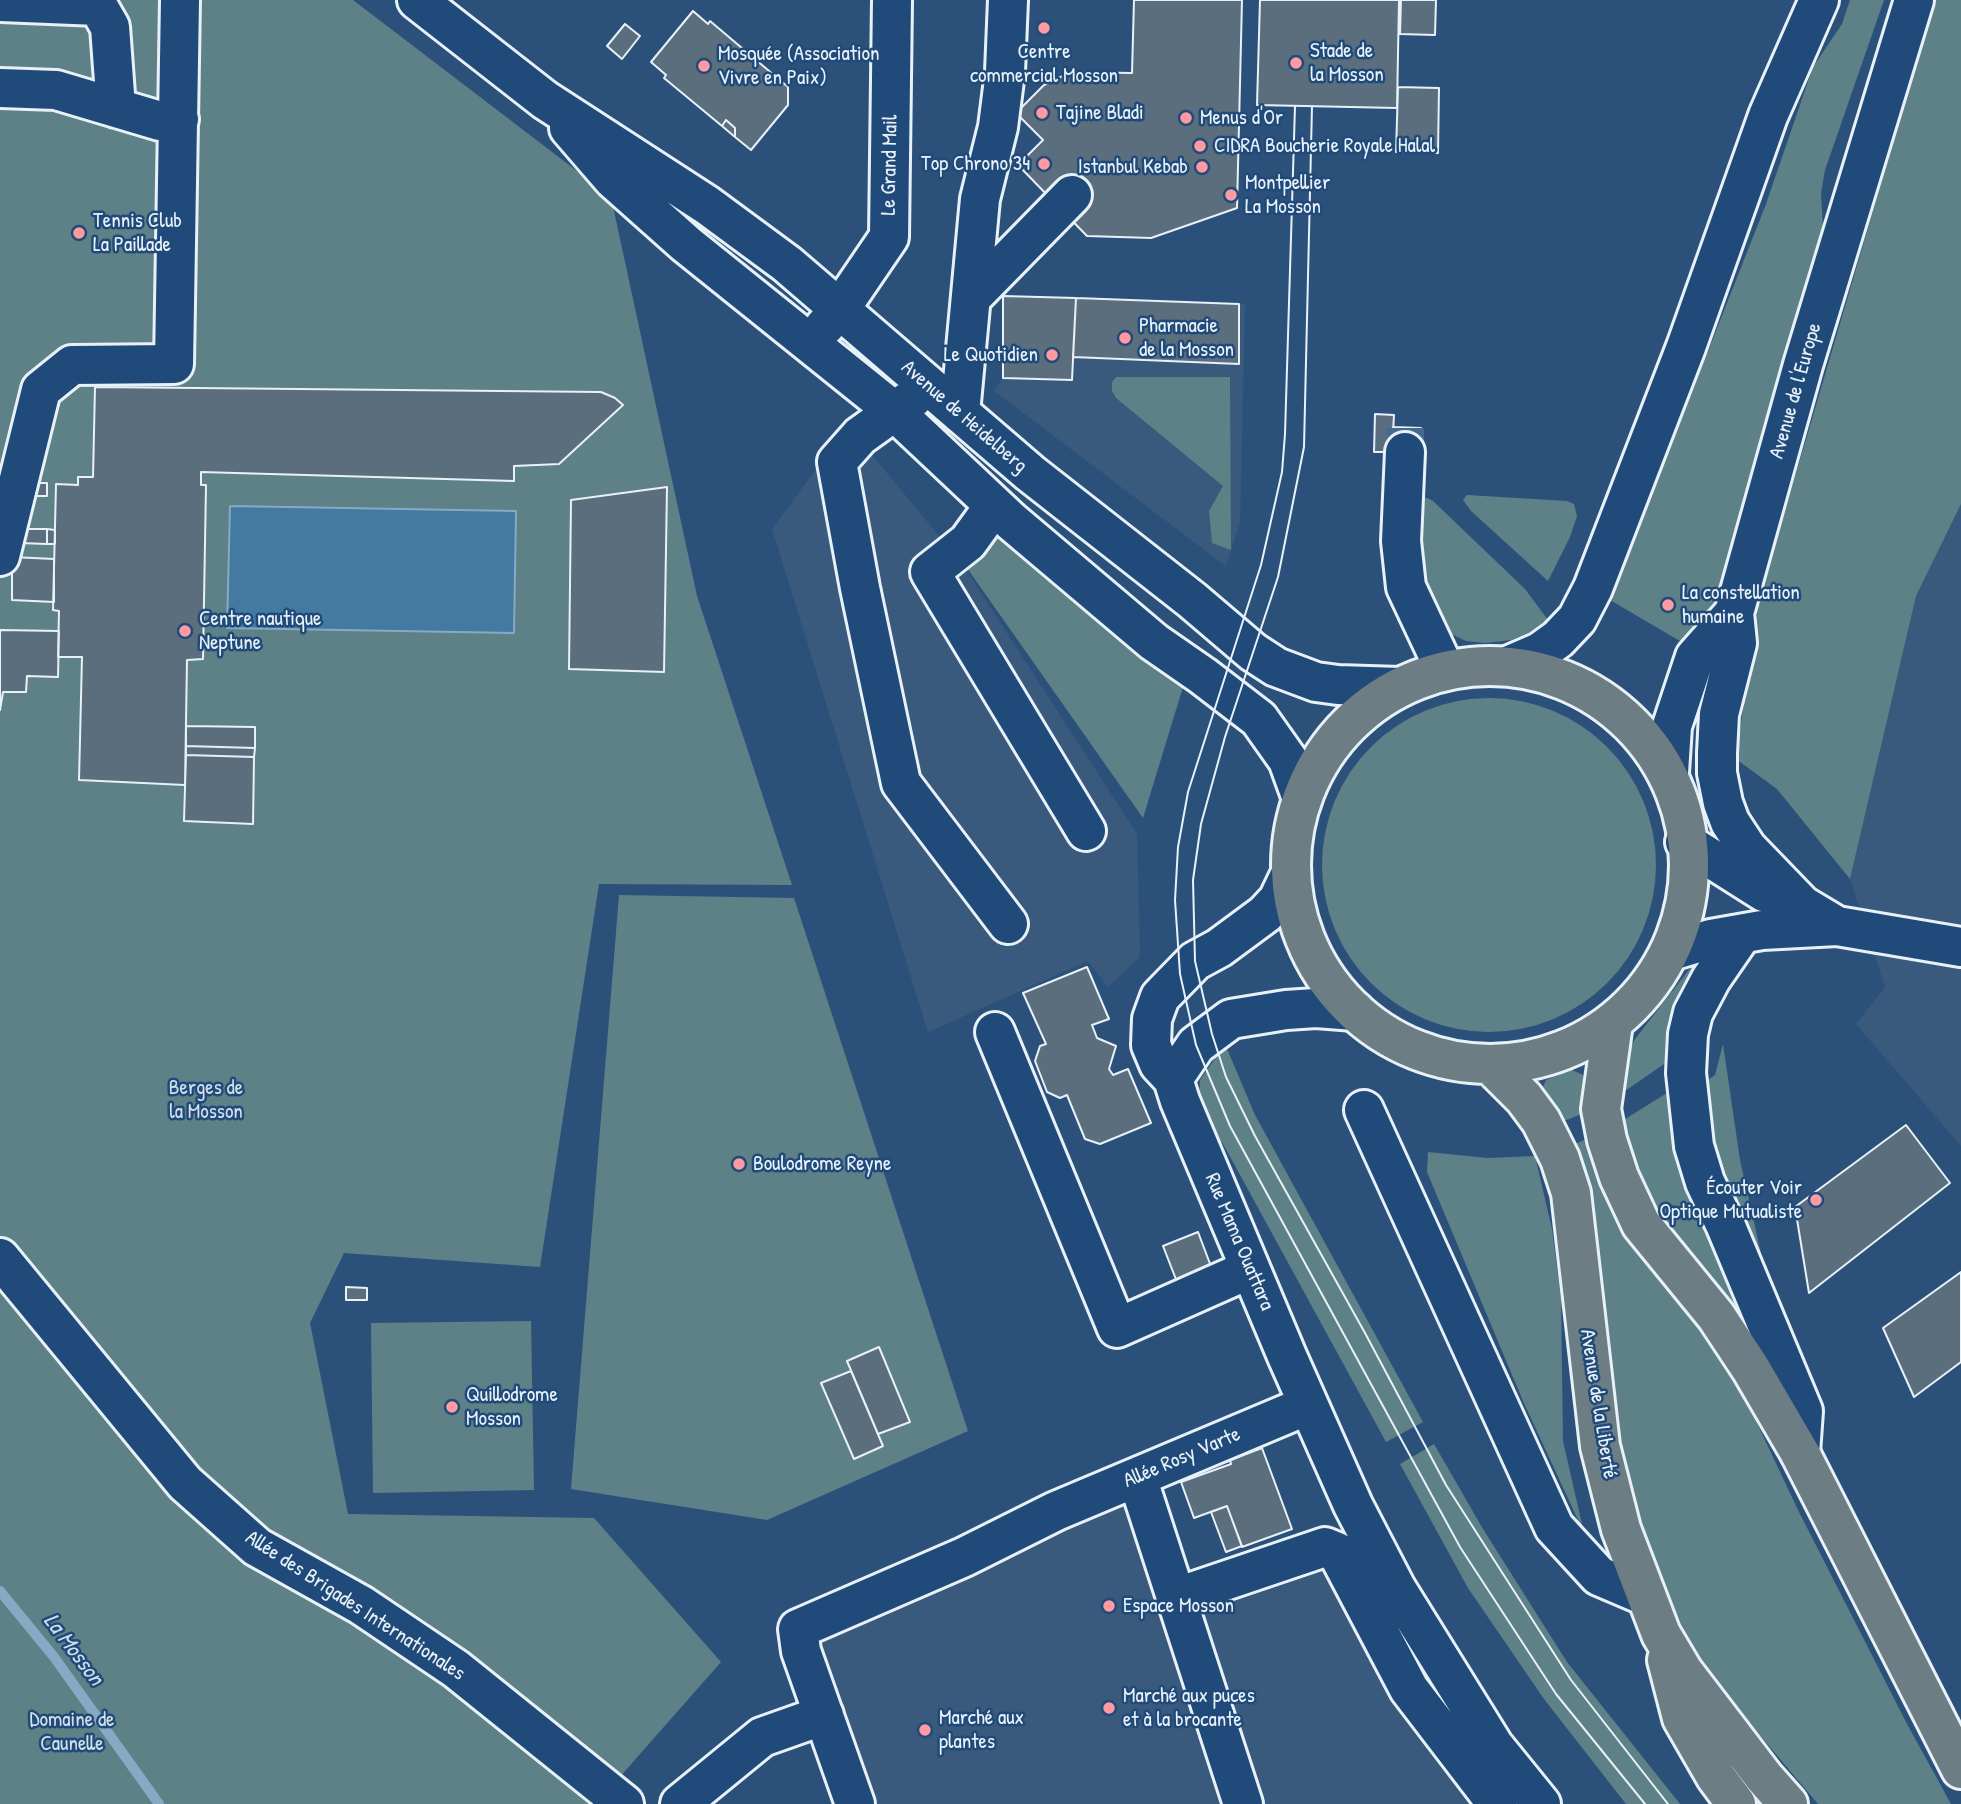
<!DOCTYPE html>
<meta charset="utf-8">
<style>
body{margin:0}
canvas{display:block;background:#2b517b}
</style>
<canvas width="1961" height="1804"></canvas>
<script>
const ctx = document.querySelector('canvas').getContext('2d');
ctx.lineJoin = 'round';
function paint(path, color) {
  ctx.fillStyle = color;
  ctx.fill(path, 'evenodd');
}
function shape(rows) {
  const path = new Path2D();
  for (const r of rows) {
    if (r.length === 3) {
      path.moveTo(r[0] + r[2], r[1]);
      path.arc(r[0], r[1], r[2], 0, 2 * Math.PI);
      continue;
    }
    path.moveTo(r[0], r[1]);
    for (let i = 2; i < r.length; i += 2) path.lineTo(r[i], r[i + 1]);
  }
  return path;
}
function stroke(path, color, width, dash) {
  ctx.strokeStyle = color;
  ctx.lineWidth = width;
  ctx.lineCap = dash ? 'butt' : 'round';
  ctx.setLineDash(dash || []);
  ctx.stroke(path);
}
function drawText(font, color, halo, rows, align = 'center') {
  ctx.font = font + ' "Patrick Hand",sans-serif';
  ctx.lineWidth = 5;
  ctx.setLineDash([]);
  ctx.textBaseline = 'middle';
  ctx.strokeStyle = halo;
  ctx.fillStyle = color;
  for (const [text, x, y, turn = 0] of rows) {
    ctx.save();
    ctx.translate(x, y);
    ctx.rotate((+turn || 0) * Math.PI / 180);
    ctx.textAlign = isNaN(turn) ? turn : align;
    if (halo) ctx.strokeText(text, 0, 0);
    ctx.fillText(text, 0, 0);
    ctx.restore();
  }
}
paint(shape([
 [1003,296,1245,304,1240,523,1226,566,994,391,1003,378],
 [848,426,963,565,1137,834,1140,957,1108,987,1088,961,928,1032,772,529],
 [1961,504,1961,1146,1856,1024,1885,987,1850,879,1916,596],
 [1124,1501,1164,1615,1330,1566,1445,1769,1474,1804,841,1804,786,1648]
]), '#395a7c');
paint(shape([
 [0,0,353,0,611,197,697,596,792,885,599,884,540,1267,344,1253,310,1323,348,1514,594,1518,721,1662,596,1804,0,1804],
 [1850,0,1884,0,1825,170,1821,193,1824,247,1748,516,1717,598,1685,644,1610,600,1766,204,1813,67,1842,24],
 [1935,0,1961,0,1961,504,1916,596,1850,879,1777,789,1736,759,1758,603],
 [1116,377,1230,377,1231,550,1212,543,1209,511,1223,486,1116,398,1112,391,1112,382],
 [1467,495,1567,501,1574,504,1577,516,1570,537,1548,581,1471,511,1463,500],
 [1415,496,1427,498,1433,501,1525,589,1548,620,1533,631,1511,640,1485,643,1466,641,1449,633,1434,616,1421,596],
 [980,537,1005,539,1183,687,1143,818,962,561],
 [1489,865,167],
 [619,895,794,898,968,1431,767,1520,571,1489],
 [1702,958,1674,1062,1667,1062,1622,1093,1628,1052,1635,1039,1695,962],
 [1225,1044,1255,1115,1423,1422,1386,1442,1233,1162,1222,1142,1215,1145,1199,1102,1200,1080],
 [1723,1044,1740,1160,1771,1298,1714,1177,1705,1082,1715,1075],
 [1572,1070,1583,1075,1584,1113,1564,1121,1543,1087,1546,1080],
 [1675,1088,1757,1344,1723,1292,1669,1227,1646,1187,1632,1153,1622,1121],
 [1589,1138,1629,1236,1654,1270,1704,1331,1739,1385,1798,1510,1907,1724,1951,1804,1818,1804,1714,1681,1680,1626,1664,1594,1637,1526,1617,1442,1606,1351,1600,1257,1590,1195,1582,1160,1575,1144],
 [1428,1152,1487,1158,1535,1156,1552,1229,1561,1298,1563,1441,1584,1533,1523,1401,1427,1172],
 [531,1321,534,1490,373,1493,371,1323],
 [1434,1444,1483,1529,1567,1662,1680,1804,1626,1804,1544,1699,1468,1588,1400,1464]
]), '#5d8186');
const water = shape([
 [230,506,516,511,514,633,227,628,230,506]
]);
paint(water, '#447aa1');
stroke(water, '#86aac4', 2);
stroke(shape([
 [0,1591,54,1657,159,1804]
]), '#86aac4', 10);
const building = shape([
 [1134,0,1242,0,1237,208,1151,238,1087,236,1018,165,1043,140,1016,113,1044,85,1071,72,1132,73,1134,0],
 [1260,0,1399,0,1397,108,1257,105,1260,0],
 [1401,0,1436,0,1435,35,1400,34,1401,0],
 [693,11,708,24,710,21,788,87,788,105,751,150,735,137,735,128,726,120,722,126,664,78,666,75,651,62,693,11],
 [625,24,640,36,622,59,607,46,625,24],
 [1398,87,1439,88,1438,153,1396,152,1398,87],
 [726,120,735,128,735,137,722,126,726,120],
 [1003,296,1076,298,1072,380,1003,378,1003,296],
 [1076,298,1239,304,1239,364,1073,357,1076,298],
 [95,387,601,392,615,398,623,405,559,464,514,466,514,481,201,472,201,485,206,485,203,659,187,660,185,785,79,780,82,657,58,657,59,611,53,610,56,484,78,485,78,477,93,477,95,387],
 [1375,414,1394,415,1392,452,1374,452,1375,414],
 [1393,427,1421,428,1421,453,1392,452,1393,427],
 [35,483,47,483,47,496,35,496,35,483],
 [667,487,664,672,569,669,571,500,667,487],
 [21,529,47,529,47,544,20,543,21,529],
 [47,529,55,530,55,544,47,544,47,529],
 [12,557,54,559,54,602,12,600,12,557],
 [0,630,59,631,58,677,27,676,26,692,3,692,0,710,0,630],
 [186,726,255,727,255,748,186,746,186,726],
 [186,746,255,748,254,757,186,755,186,746],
 [186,755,254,757,253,824,184,821,186,755],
 [1087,967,1109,1019,1092,1025,1097,1038,1116,1046,1109,1069,1113,1075,1128,1069,1151,1123,1100,1144,1085,1139,1067,1095,1060,1098,1047,1092,1035,1061,1040,1046,1046,1044,1023,993,1087,967],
 [1906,1125,1950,1183,1809,1293,1795,1207,1906,1125],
 [1198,1232,1212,1269,1177,1282,1163,1246,1198,1232],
 [1961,1272,1961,1362,1914,1397,1883,1328,1961,1272],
 [346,1287,367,1288,367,1300,346,1300,346,1287],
 [879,1347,910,1422,878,1434,847,1361,879,1347],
 [851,1371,883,1446,854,1459,821,1383,851,1371],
 [1262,1448,1292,1529,1242,1547,1227,1506,1194,1518,1181,1482,1231,1464,1230,1460,1262,1448],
 [1227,1506,1242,1546,1226,1552,1211,1512,1227,1506]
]);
paint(building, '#5b6e7d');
stroke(building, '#e8f1f8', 2);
stroke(shape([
 [1405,428,1405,452]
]), '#47698e', 38, [38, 19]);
const minor = shape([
 [417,0,545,100,707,205,787,264,1030,473,1192,600,1253,652,1276,667,1316,682,1338,685,1400,687],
 [0,2,98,6,110,27,116,108],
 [0,88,56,90,160,121,179,119],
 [569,128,613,179,686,244,894,411,1011,521,1154,642,1203,676,1259,719,1288,760,1301,796],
 [971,298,1072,195],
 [824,327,840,309,889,237,892,0],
 [913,398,860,436,837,462,860,588,901,783,1008,924],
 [960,413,980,199,998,127,1005,72,1008,0],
 [1405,452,1401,541,1406,587,1445,670],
 [994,506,968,542,930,572,1086,831],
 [0,556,41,390,72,365,174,364,180,0],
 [1734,613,1737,643,1719,714,1717,753,1717,773,1723,803,1730,822,1747,848,1802,905,1837,926],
 [1510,665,1540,652,1558,639,1577,619,1593,588,1686,347,1768,116,1819,0],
 [1669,772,1672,726,1695,657,1734,613,1803,365,1914,0],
 [1685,842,1764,892,1780,898],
 [1290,875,1278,900,1265,914,1219,948,1195,961,1160,997,1152,1019,1151,1045,1159,1064,1173,1079,1180,1101,1287,1356,1353,1505,1396,1588,1494,1746,1541,1804],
 [1742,934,1711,979,1693,1013,1688,1034,1686,1073,1694,1146,1705,1182,1725,1224,1803,1411,1800,1453],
 [1671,951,1711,939,1762,930,1837,926,1961,947],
 [995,1032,1117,1328,1250,1269],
 [1173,1079,1196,1045,1231,1019,1286,1010,1316,1008,1355,1011],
 [1364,1110,1554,1527,1599,1576,1646,1596],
 [0,1258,185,1483,257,1547,361,1605,456,1669,624,1804],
 [1137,1477,1243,1804],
 [1177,1597,1325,1547,1337,1552,1409,1689,1497,1804],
 [680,1804,762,1737,824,1715],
 [855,1804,801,1651,798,1629,964,1557,1056,1511,1308,1405]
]);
const major = shape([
 [1490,865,199],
 [1613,1023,1601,1109,1607,1140,1619,1177,1641,1224,1716,1316,1751,1369,1800,1453,1961,1769],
 [1490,1064,1524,1098,1541,1121,1560,1159,1571,1193,1600,1446,1621,1529,1661,1634,1683,1671,1764,1777,1788,1804],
 [1667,1660,1682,1718,1716,1777,1736,1804]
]);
stroke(minor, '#e8f1f8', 44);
stroke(major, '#e8f1f8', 44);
stroke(minor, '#1f4a7a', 38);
stroke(major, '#6d7d84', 38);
stroke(shape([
 [1295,106,1285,434,1282,472,1261,565,1188,792,1178,847,1175,900,1180,974,1196,1045,1230,1126,1460,1547,1556,1694,1645,1804],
 [1312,106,1304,447,1278,577,1225,737,1201,824,1193,880,1195,961,1212,1034,1226,1077,1255,1136,1365,1333,1446,1485,1571,1680,1668,1804]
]), '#e8f1f8', 2);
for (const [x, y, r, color] of [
 [1044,28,7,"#ff9aa2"],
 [1296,63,7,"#ff9aa2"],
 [704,66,7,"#ff9aa2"],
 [1042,113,7,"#ff9aa2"],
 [1186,118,7,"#ff9aa2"],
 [1200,146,7,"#ff9aa2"],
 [1044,164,7,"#ff9aa2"],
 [1202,167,7,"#ff9aa2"],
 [1231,195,7,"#ff9aa2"],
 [79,233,7,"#ff9aa2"],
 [1125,338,7,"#ff9aa2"],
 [1052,355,7,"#ff9aa2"],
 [1668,605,7,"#ff9aa2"],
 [185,631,7,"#ff9aa2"],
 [739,1164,7,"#ff9aa2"],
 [1816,1200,7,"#ff9aa2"],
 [452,1407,7,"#ff9aa2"],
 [1109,1606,7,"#ff9aa2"],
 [1109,1708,7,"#ff9aa2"],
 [925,1730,7,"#ff9aa2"]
]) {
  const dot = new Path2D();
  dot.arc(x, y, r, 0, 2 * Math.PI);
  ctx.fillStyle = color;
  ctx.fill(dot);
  stroke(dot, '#1f4a7a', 2.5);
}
drawText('21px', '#e8f1f8', '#1f4a7a', [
 ["Stade de",1310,51],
 ["la Mosson",1310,75],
 ["Centre",1044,52,"center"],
 ["commercial Mosson",1044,76,"center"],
 ["Mosquée (Association",718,54],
 ["Vivre en Paix)",718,78],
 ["Tajine Bladi",1056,113],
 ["Menus d'Or",1200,118],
 ["CIDRA Boucherie Royale Halal",1214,146],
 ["Top Chrono 34",1030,164,"right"],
 ["Istanbul Kebab",1188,167,"right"],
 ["Montpellier",1245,183],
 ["La Mosson",1245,207],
 ["Tennis Club",93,221],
 ["La Paillade",93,245],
 ["Pharmacie",1139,326],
 ["de la Mosson",1139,350],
 ["Le Quotidien",1038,355,"right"],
 ["La constellation",1682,593],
 ["humaine",1682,617],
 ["Centre nautique",199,619],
 ["Neptune",199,643],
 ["Boulodrome Reyne",753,1164],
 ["Écouter Voir",1802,1188,"right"],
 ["Optique Mutualiste",1802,1212,"right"],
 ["Quillodrome",466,1395],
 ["Mosson",466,1419],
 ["Espace Mosson",1123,1606],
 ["Marché aux puces",1123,1696],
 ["et à la brocante",1123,1720],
 ["Marché aux",939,1718],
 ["plantes",939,1742]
], 'left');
drawText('21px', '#e8f1f8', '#1f4a7a', [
 ["Le Grand Mail",890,165,-89],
 ["Avenue de l'Europe",1796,391,-74],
 ["Avenue de Heidelberg",964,417,41],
 ["Rue Mama Ouattara",1239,1242,67],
 ["Avenue de la Liberté",1598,1404,81],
 ["Allée Rosy Varte",1182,1458,-23],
 ["Allée des Brigades Internationales",355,1606,33]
]);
drawText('21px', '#d3e0e7', '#1f4a7a', [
 ["Berges de",206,1088],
 ["la Mosson",206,1112],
 ["Domaine de",72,1720],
 ["Caunelle",72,1744]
]);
drawText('italic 23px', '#cfdfeb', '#1f4a7a', [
 ["La Mosson",73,1650,53]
]);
</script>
